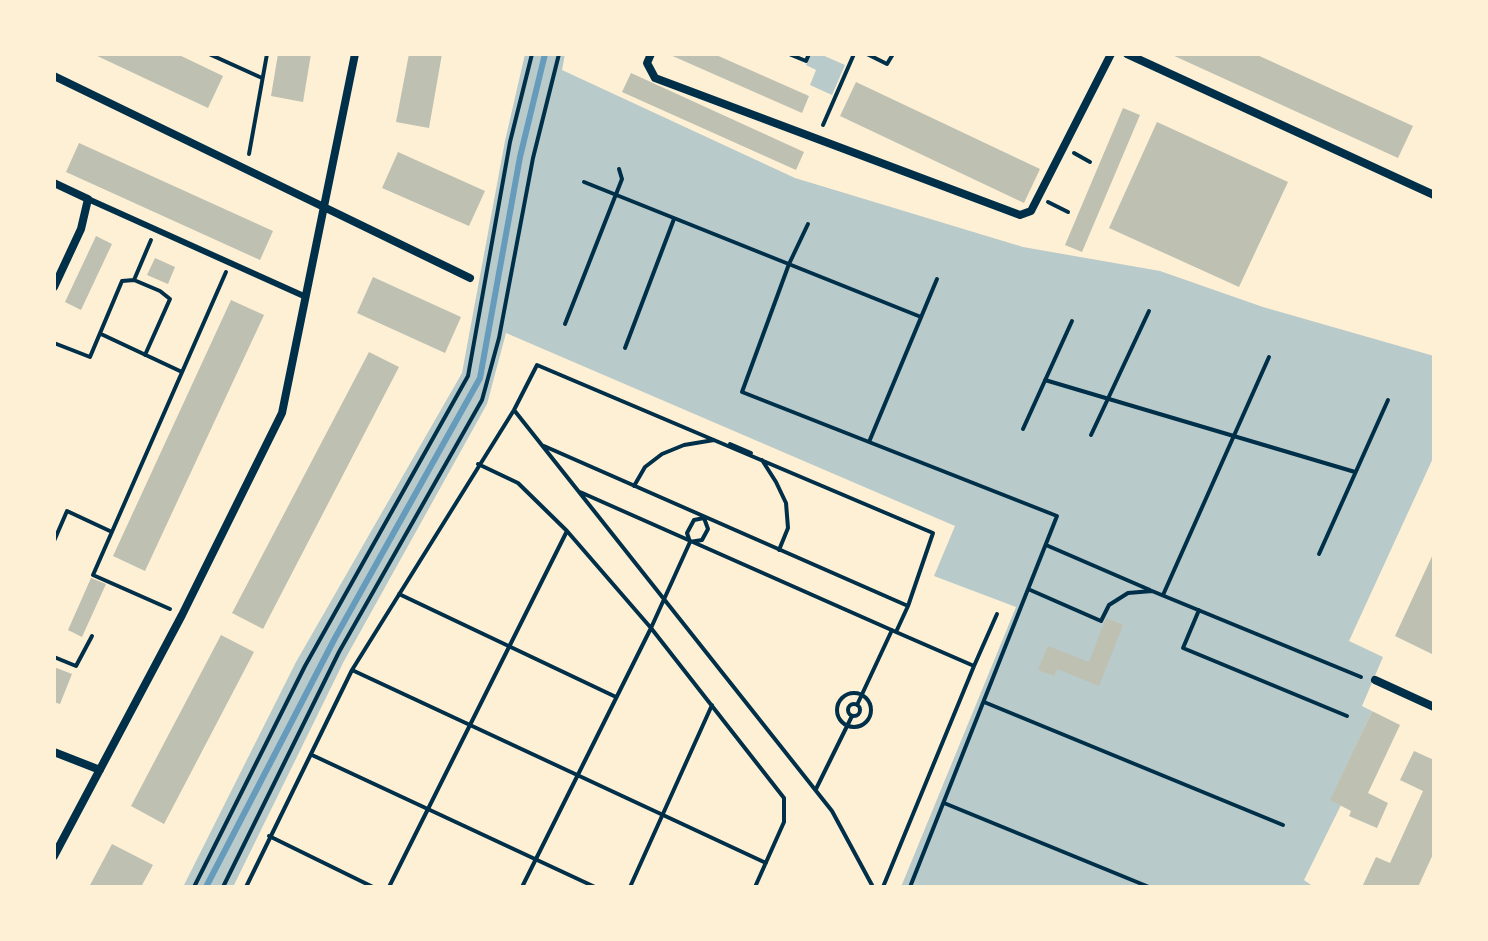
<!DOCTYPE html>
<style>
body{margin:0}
#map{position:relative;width:1488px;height:941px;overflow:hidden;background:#fdf0d5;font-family:"Titillium Web",sans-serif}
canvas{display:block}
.frame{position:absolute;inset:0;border:56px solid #fdf0d5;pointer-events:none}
</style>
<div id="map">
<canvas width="1488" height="941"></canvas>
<div class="frame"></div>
</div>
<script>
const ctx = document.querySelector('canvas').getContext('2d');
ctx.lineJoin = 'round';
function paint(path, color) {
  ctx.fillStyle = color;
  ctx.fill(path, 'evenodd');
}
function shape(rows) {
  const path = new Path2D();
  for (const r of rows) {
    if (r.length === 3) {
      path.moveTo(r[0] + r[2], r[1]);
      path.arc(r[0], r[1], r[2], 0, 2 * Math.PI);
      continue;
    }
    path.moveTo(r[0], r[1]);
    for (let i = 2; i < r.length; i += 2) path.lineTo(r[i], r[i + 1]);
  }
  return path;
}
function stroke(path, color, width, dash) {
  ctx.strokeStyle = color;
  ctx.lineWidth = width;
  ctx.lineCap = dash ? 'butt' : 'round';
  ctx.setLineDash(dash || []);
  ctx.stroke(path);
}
paint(shape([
 [525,54,565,54,562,70,795,178,1023,247,1160,271,1263,307,1434,356,1434,456,1349,641,1383,657,1362,706,1372,711,1331,799,1341,805,1304,880,1314,887,901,887,1016,607,934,576,955,526,506,333,487,404,344,661,233,887,183,887,296,662,462,373,505,141],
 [811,54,820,54,845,65,832,95,810,85,816,70,806,65]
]), '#b9caca');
stroke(shape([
 [206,887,335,638,480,378,520,157,545,54]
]), '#669bbc', 6);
paint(shape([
 [93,54,177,54,223,76,208,108],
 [278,54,311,54,303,102,271,96],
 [409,54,442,54,429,128,396,122],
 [668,54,714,54,809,96,802,113],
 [1170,54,1255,54,1413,126,1398,158],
 [631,73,804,152,796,170,622,92],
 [856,82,1040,169,1024,203,840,116],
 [1123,108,1140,115,1082,252,1065,245],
 [1157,122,1288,182,1239,287,1109,228],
 [79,143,273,231,260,260,66,172],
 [398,152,485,191,469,226,382,188],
 [96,236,112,244,81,310,65,302],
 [155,258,175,267,168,284,147,275],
 [373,277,461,317,445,353,357,313],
 [231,300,264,315,145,571,113,556],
 [369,352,399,367,263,629,232,613],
 [1434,552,1434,655,1395,636],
 [91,578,106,584,82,637,68,630],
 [1106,618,1123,625,1099,686,1057,669,1054,676,1038,670,1048,646,1089,662],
 [221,635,254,652,164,824,131,806],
 [54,667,72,674,60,704,54,702],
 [1372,711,1400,725,1368,793,1388,803,1377,828,1349,816,1351,811,1330,800],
 [1414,751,1434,760,1434,852,1418,887,1367,887,1363,885,1376,857,1390,863,1423,791,1400,780],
 [112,844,153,865,141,887,89,887]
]), '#bec0b2');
stroke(shape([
 [209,54,262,78],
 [789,54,806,61,809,54],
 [867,54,887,64,893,54],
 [823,125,854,54],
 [1074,153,1090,162],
 [249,154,267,54],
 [584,182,921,317],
 [1048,202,1068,212],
 [808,224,789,264,742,392,1057,516,910,887],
 [134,280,160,291,170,299,145,355],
 [565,324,622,179,619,169],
 [101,334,182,372],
 [54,343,90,357,122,281,134,280,151,240],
 [625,348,674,219],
 [1045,380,1355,472],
 [514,410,832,811,873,887],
 [1023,429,1072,321],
 [1091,435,1149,311],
 [869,442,937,279],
 [730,444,751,453],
 [544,446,908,606],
 [762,460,776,482,786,503,788,528,779,550],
 [478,464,518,483,567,531,651,628,784,798,784,822,755,887],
 [634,486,645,467,662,454,684,445,714,440],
 [580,492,896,632],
 [54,541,67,511,112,532],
 [1046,545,1150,590],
 [1319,554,1388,400],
 [1028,589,1101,621,1109,605,1128,593,1152,591,1361,677],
 [399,594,616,697],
 [1163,595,1269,357],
 [170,609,93,575,226,272],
 [1199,610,1183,648,1347,716],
 [54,657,76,666,92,636],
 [974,666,997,614],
 [352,670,766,863],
 [854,710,17],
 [984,702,1283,825],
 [854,710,6],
 [857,705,892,630],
 [312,755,595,887],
 [816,789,852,716],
 [944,803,1149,887],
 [269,836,373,887],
 [194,887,305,666,468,376,510,142,532,54],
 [223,887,339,652,482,400,499,338,533,158,559,54],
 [246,887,352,670,514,410,537,365,933,533,908,606,896,632,974,666,883,887],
 [389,887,567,531],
 [522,887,651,628,690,542,687,533,694,520,704,518,708,529,702,540,690,542],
 [630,887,712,705]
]), '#003049', 4);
stroke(shape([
 [88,199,306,297]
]), '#003049', 6);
stroke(shape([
 [651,54,647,63,655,78,1020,215,1031,211,1111,54],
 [1127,54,1434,195],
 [54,76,470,278],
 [54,183,88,199,81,229,54,287],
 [1375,680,1434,707],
 [54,752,100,770],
 [54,856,182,615,282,413,355,54]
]), '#003049', 8);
</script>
